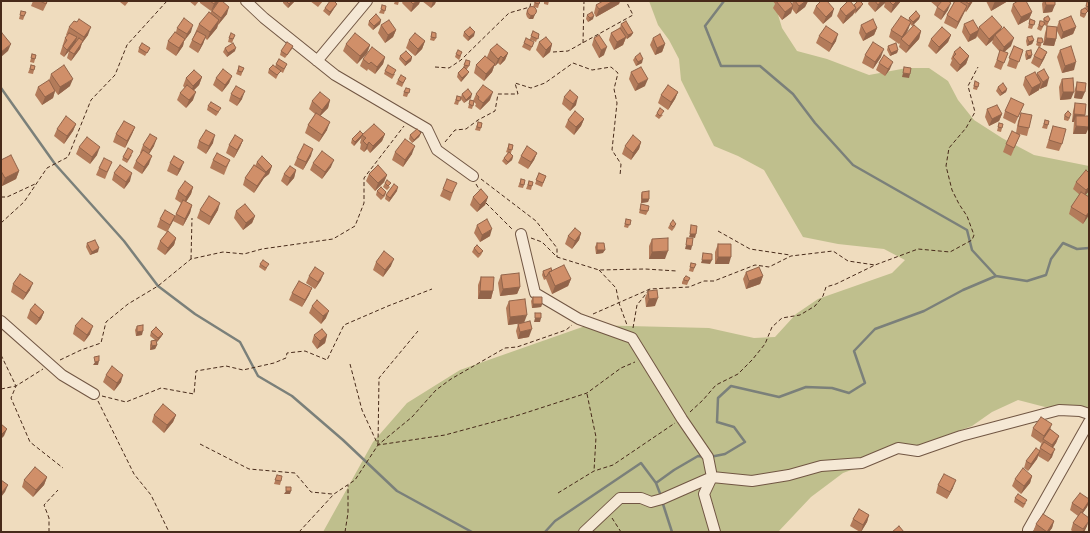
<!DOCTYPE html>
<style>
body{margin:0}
#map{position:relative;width:1090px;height:533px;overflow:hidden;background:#efdcbe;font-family:Alegreya,serif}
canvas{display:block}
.frame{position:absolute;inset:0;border:2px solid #472a1a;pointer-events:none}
</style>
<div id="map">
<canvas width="1090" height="533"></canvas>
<div class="frame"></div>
</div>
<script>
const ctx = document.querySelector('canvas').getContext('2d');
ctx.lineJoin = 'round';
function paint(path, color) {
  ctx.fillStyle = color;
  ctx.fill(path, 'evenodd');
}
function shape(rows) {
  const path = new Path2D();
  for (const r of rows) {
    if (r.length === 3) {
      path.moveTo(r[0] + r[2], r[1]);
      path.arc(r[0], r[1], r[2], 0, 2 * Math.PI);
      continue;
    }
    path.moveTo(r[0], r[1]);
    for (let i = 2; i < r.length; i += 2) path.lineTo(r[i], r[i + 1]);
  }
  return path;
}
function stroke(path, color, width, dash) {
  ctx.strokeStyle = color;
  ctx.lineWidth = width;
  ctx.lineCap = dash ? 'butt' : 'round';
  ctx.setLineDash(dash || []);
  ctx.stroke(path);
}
paint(shape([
 [649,1,774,1,782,28,797,51,827,59,869,75,907,68,929,68,948,81,958,100,974,120,1002,138,1034,155,1089,166,1089,409,1065,406,1045,407,1018,400,992,412,972,426,843,473,811,497,778,532,323,532,373,442,407,403,460,370,588,325,709,328,754,338,775,337,796,314,818,299,892,273,905,260,884,249,838,244,803,237,764,170,738,156,714,146,681,80,679,59,669,40,658,25]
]), '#bfbf8d');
stroke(shape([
 [724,1,705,26,721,66,760,66,793,94,815,123,853,165,967,230,972,250,996,276],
 [1,88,55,164,124,241,158,286,195,314,240,342,258,376,292,396,343,440,397,491,472,532],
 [710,457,725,454,745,442,734,427,717,422,718,398,731,386,779,397,806,387,832,388,849,393,865,383,854,351,875,329,924,311,963,290,996,276,1027,281,1046,275,1051,259,1063,243,1077,249,1089,248],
 [656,483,661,496],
 [662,501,672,532],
 [545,532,555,521,641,463,656,483,674,470,698,456,705,457]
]), '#7b807a', 2.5);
const minor = shape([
 [246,1,264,18,335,75,427,129,437,150,473,176],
 [317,61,367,1],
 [521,234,535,293,579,319,632,338,682,419,708,457,712,477,704,494,715,532],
 [1,321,62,375,94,394],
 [1028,530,1089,422],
 [584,532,620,498,641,498,651,502,662,499,712,477,752,481,789,475,821,466,862,463,898,448,918,451,961,436,1059,410,1080,411,1089,414]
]);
stroke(minor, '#715643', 12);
stroke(shape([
 [583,43,584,1],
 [553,52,568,51,633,15,626,1],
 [435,67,449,68,461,60,509,13,530,7,531,1],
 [445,142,455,130,466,129,478,120,495,111,498,94,518,94,515,83,531,88,545,83,573,63,592,70,611,67,618,73,614,89,617,103,612,150,621,164,620,176],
 [481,179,536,221,557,248,557,257],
 [476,184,480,191],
 [1,197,7,197,35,184],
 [486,203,512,229],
 [1,223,24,202,47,168,68,157,91,100,115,75,127,45,167,1],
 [718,231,750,249,790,255],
 [531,238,542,242,557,257,599,270,645,269,677,271],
 [191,259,192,218],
 [599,270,616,288,619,303,627,325],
 [593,314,650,289,689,287,704,281,714,281,755,265,769,267,791,256,833,251,848,261,875,265],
 [633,328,637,305,650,289],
 [1,355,16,386,11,398,30,442,63,468],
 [60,360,81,350,101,343,106,322,128,304,158,286,191,259,223,252,244,254,262,249,333,239,355,226,364,203,364,178,404,126],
 [350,364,362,410,378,445,445,435,519,415,587,393,621,368,635,362],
 [1,389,16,386,43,369],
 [587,394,596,437,594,471],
 [102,396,126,402,161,388,194,394,196,371,226,366,243,370,274,363,286,358,287,353,305,351,327,360,344,325,388,306,432,289],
 [98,401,134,474,151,495,169,532],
 [690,412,703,400,716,385,738,374,752,360,765,344,772,327,782,318,800,315,815,306,823,296,826,287,836,284,875,265,918,249,950,252,972,240,974,235,967,216,959,204,952,190,946,166,949,148,966,128,975,112,968,86,978,67],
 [200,444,249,469,295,473,311,492,332,494],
 [378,444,379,378,418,331],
 [558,493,594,471,613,465,675,423],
 [612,518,621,532],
 [49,532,49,518,44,505,58,490],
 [299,532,334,494,355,480,378,445,412,417,436,390,451,379,505,348,517,347,566,330,572,325],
 [345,532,348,513,348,485]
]), '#472a1a', 1, [4, 2.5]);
stroke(minor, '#f5e8d5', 10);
paint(shape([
 [33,1,48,1,43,11,31,6],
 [120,1,129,1,125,6,120,2],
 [189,1,199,1,195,6],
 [200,1,222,1,227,14,218,25,217,28,207,40,205,38,203,44,198,53,189,47,199,24,210,13,212,10,211,11,200,3],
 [283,1,295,1,288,8,283,3],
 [310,1,323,1,318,7],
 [395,1,399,1,398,5,394,4],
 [403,1,420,1,419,4,411,12,402,3],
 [422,1,436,1,435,4,431,8],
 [535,1,540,1,538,8,533,7],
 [544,1,549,1,548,5,544,4],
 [603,1,620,1,619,4,596,17,594,13,596,5],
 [773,1,790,1,792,4,793,1,808,1,805,7,796,14,792,9,791,13,782,20,773,8,775,4],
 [869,1,901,1,891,13,884,7,885,3,875,12,868,4],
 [930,1,942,1,937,7],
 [952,1,973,1,966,12,965,11,956,29,944,23,947,15,954,3],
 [986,1,1008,1,991,11],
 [1043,1,1055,1,1052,12,1043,13,1042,4],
 [1087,2,1089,2,1089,11,1087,10,1086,15,1084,18,1080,16,1080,14,1081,10,1085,9],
 [337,4,329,16,323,11,325,8],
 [1013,4,1032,12,1029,19,1018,25,1011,11],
 [854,5,861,7,843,24,837,16,840,9],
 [386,6,384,14,379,13,381,9],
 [816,6,832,16,823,24,813,13],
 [937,7,948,10,941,20,934,15],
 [527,10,536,12,533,19,529,19,527,17,526,14],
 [26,12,23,20,19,19,20,15],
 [587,15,593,19,588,22,586,19],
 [920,16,919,19,912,26,910,24,906,34,921,31,919,39,906,53,899,47,900,43,899,44,889,37,891,30,908,21,909,18],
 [1044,18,1050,19,1047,26,1044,25,1041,31,1037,29,1040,21,1043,22],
 [1030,19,1035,21,1032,29,1028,28],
 [381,20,380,24,373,30,368,25,369,21],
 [1059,21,1076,27,1073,34,1061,39,1057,31,1056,39,1054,46,1043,45,1045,33,1047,26,1057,27],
 [621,24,633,33,631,36,627,39,626,38,623,45,614,50,609,40,611,33,620,28],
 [964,24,978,29,979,27,1001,30,1011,46,1004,52,1008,53,1001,70,994,67,1000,52,992,43,993,40,986,46,977,36,976,38,968,42,962,32],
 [381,25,396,30,393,37,385,43,378,33],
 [861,25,877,28,874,35,863,41,859,33],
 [69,27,88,35,82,43,80,49,71,61,67,58,69,51,64,57,60,54,65,38,67,35,66,35],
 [177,28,191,32,184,41,183,46,176,56,166,49,168,41,176,32],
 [533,31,539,34,536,42,531,40,533,45,530,51,522,47,524,43,530,39],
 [432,32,436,38,434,41,430,40],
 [464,32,474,36,468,41,463,36],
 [235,35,232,43,228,42,229,38],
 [951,35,948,42,936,54,928,46,931,39],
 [819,36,836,41,829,52,816,43],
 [1027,37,1034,40,1032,44,1027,46,1026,41],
 [594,38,604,55,599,58,592,45],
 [653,38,665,44,662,52,655,55,650,45],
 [1038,38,1042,38,1041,46,1040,47,1036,45],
 [409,40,425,41,422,49,415,56,406,48],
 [539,42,552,44,550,52,543,58,536,50],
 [346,44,370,45,367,53,357,64,343,51],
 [293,46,292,49,285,58,280,55,281,51],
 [888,46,898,50,897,53,890,56,887,50],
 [1014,46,1023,50,1016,69,1007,66],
 [139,48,150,48,145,56,138,52],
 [225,48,235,51,227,57,223,52],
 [490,50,508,53,505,60,500,65,498,63,495,66,494,66,492,72,484,81,474,73,476,65,487,57],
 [1060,50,1074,70,1062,73,1057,57],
 [1026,51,1031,58,1026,60,1025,55],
 [954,52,969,56,966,64,957,72,950,65,952,60,951,59],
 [1047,52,1044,59,1039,68,1031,63,1034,56],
 [32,54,36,55,34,63,30,62],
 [456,54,461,56,459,60,455,57],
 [865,55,881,57,873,69,862,63],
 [400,56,412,57,411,61,405,66,399,59],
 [385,57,383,64,375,74,368,69,367,71,360,66,363,59],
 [635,57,642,63,636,66,633,60],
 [466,60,469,66,467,69,466,69,469,72,467,75,461,82,457,77,458,73,463,68],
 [879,63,890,69,885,76,876,70],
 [276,64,287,64,283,73,280,71,276,79,268,73,269,69,275,67],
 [31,65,35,66,33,74,28,73],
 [239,66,244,68,241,76,236,74],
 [385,71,395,74,392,79,384,74],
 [631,72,645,86,635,91,629,79],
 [1037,73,1047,86,1040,89,1039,88,1039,90,1029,96,1023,85,1025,77,1037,75],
 [51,74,70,86,58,95,55,91,53,98,42,105,35,95,38,87,49,81],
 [232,76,229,83,222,92,213,85,216,78],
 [202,77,199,85,194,90,193,100,186,108,177,100,180,93,185,88,183,86,186,78],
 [406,78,402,87,396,84,398,80],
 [1062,79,1071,99,1060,100,1059,87],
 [975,81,979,83,977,90,973,89],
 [1077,82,1082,99,1074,98,1075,89],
 [998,87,1007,89,1006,92,1000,96,996,91],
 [410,89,407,97,403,96,404,91],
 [678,92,675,99,668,110,658,103,661,95],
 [231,94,242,99,237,106,229,101],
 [462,94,471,98,464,103,460,98,458,105,454,104,457,96,461,97],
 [476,94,490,100,480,110,475,106,476,104,474,102,472,109,468,108,470,100,473,101],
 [564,97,576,105,570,111,562,104],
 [330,100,328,108,320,116,327,130,319,142,305,133,308,125,315,114,309,109,312,101],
 [1075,103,1085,116,1086,134,1073,134,1074,122,1072,122,1073,111],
 [1024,104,1015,124,1003,118,1005,111],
 [208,106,219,112,216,116,207,110],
 [987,109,1002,114,999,121,989,126,985,117],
 [657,113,663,115,659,119,655,116],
 [1021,113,1029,128,1027,136,1019,134,1020,135,1011,156,1003,152,1006,144,1016,133,1018,121],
 [1065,114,1070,118,1068,121,1064,120,1064,117],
 [584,119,581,126,574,135,565,127,568,120],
 [1045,120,1049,121,1047,129,1042,128],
 [478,122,482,123,480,131,475,130],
 [999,123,1002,128,1001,132,997,131],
 [76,124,73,131,64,144,54,136,57,129],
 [1053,126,1062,144,1059,151,1046,148],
 [135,127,132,134,125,148,113,142,116,134],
 [421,133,419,137,412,143,409,139,410,135],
 [363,134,361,138,354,146,351,143,352,139],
 [385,134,382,141,370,153,367,149,364,152,360,149,361,144,360,143,362,135],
 [243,140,240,147,234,158,226,153,229,145],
 [199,141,213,143,206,154,197,148],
 [641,142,639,149,631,160,622,154,625,146],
 [509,144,513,145,511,153,510,153,513,156,512,160,506,165,502,161,504,158,508,153,506,152],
 [143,145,154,146,149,154,149,164,142,174,133,168,136,161,141,153,140,153],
 [79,147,97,155,90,164,76,154],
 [395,152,412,154,403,167,392,160],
 [537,153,534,160,528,169,518,163,521,156],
 [132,155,127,163,122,160,123,157],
 [311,156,303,170,294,165,297,158],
 [1,160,19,171,16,179,2,186,1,184],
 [213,160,230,160,224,175,210,168],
 [112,162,105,179,96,175,99,168],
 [257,162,272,166,269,174,264,178,254,193,243,185,245,178,255,166],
 [170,163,181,169,177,176,167,171],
 [313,163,331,167,322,179,310,170],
 [296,170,294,178,287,186,281,181,284,174],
 [114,173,130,181,124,189,112,180],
 [539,173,546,176,542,187,535,184],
 [1089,173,1089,191,1085,195,1089,215,1083,224,1069,214,1071,207,1080,195,1073,189,1076,182],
 [369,174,387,175,384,182,375,191,366,181],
 [521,179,524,185,523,188,518,187],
 [529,181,533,182,531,190,526,189],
 [385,183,390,187,387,190,383,187],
 [193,187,191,194,186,202,192,205,190,213,183,226,173,221,167,232,176,238,174,245,165,255,157,249,160,241,167,232,157,227,160,219,175,216,181,203,175,199,178,191],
 [443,189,454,190,450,201,440,196],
 [377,191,386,192,385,196,381,200,376,195],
 [397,191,389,202,385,199,386,195],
 [642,192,649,199,648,202,641,203,641,195],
 [473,197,488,197,485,205,477,212,470,205],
 [641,204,648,211,646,215,639,213],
 [200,210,218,210,209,225,197,218],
 [236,211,255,216,252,223,243,230,234,218],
 [631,220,628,228,624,227,625,223],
 [670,224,676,224,675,227,672,231,668,228],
 [477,225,490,236,480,242,474,233],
 [581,233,579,240,572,249,565,244,568,236],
 [652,239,665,259,649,259,649,246],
 [87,243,98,252,90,255,86,247],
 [597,243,603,253,596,254,595,247],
 [718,244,729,264,715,264,715,252],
 [474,248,483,251,481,255,478,258,472,252],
 [376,262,391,266,383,277,373,270],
 [691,263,696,264,693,272,689,271],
 [260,264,267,268,265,271,259,267],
 [543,271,552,271,571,279,568,286,552,294,546,279,544,280,542,275],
 [746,272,763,276,760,284,746,289,743,279],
 [501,275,520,287,517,294,500,296,498,283],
 [309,276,321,280,315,289,306,283],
 [481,277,493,291,491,299,478,299,478,285],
 [684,278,690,278,687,285,682,284,682,282],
 [13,284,30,290,23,300,11,292],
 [312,288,309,295,302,307,289,300,292,293],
 [648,291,655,306,646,307,645,298],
 [533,297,542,304,541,307,532,308,531,301],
 [509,301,524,322,529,337,518,339,516,331,518,324,521,323,508,325,506,308],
 [312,306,326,318,321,324,309,313],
 [30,310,44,312,41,319,36,325,27,318],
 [75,326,90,334,84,342,73,334],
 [137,326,142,335,136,336,135,330],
 [151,332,163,334,161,337,157,342,156,341,157,345,155,349,150,350,150,345,151,341,155,340,150,336],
 [314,335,327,335,325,343,317,349,312,342],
 [106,375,121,382,114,391,103,382],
 [154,415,176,415,173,422,164,433,152,422],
 [1033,428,1050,429,1059,436,1056,443,1053,448,1052,457,1048,462,1038,456,1037,459,1028,471,1024,468,1026,461,1039,451,1042,441,1041,443,1031,436],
 [277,475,281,481,280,485,274,484],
 [1032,476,1030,483,1021,494,1012,486,1015,479],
 [47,477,44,485,33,497,22,487,24,480],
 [938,485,953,488,947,499,936,493],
 [1015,498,1026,503,1023,508,1014,502],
 [1089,499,1089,502,1087,507,1082,514,1087,526,1084,532,1073,532,1071,530,1073,523,1078,516,1070,510,1072,503],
 [869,515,867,522,861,532,860,532,850,526,853,519],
 [1054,521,1052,528,1049,532,1033,532,1036,524]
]), '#b37b5a');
paint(shape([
 [216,1,219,1,211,11,214,4],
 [292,1,295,1,288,8,289,4],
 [417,1,420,1,419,4,411,12,413,4],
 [433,1,436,1,435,4,431,8],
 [613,1,620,1,619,4,596,17,599,9],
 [806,1,808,1,805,7,796,14,799,6],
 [881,1,886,1,885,3,875,12,878,5],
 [897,1,901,1,891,13,893,5],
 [971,1,973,1,966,12,969,4],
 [995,1,1008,1,991,11],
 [951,3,948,10,941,20,944,12],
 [337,4,329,16,330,12],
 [863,4,861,7,855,14,856,10],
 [1046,5,1055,5,1052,12,1043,13],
 [793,6,791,13,782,20,785,12],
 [967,6,964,13,956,29,958,22],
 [229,7,227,14,218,25,221,18],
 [856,8,853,15,843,24,846,16],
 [834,9,832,16,823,24,826,17],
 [536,12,533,19,529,19,531,15],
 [1032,12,1029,19,1018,25,1021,17],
 [594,16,593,19,588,22,590,18],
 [920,16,919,19,912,26,913,22],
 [219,20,217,28,207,40,210,32],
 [381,20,380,24,373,30,374,26],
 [911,22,908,30,902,40,901,39,899,44,902,37],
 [193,25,191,32,184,41,183,46,176,56,179,48,185,39,187,34],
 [91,27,88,35,82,43,80,49,71,61,74,54,82,43,84,37],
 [1002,27,999,35,995,35,993,40,986,46,989,39],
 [1076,27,1073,34,1061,39,1063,32],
 [877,28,874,35,863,41,866,34],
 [396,30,393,37,385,43,388,35],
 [979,30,976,38,968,42,970,35],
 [921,31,919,39,906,53,909,46],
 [475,32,474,36,468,41,469,37],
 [633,33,631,36,627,39,628,35],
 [838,34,836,41,829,52,832,44],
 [951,35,948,42,936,54,939,47],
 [206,36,203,44,198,53,201,45],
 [77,37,75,44,64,57,67,50],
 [626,37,623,45,614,50,617,42],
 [1014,38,1011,46,1002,54,1004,47],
 [1046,38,1056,39,1054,46,1043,45],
 [1034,40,1032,44,1027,46,1029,42],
 [425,41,422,49,415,56,418,49],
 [11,44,8,51,1,57,1,52],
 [552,44,550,52,543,58,546,50],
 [665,44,662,52,655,55,657,48],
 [370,45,367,53,357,64,360,56],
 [607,47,604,55,599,58,601,50],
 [236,48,235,51,227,57,228,53],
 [884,49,881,57,873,69,875,62],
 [898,50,897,53,890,56,891,53],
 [1047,52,1044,59,1039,68,1042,60],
 [508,53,505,60,500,65,503,58],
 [1032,55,1031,58,1026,60,1028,56],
 [501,56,498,63,495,66,498,59],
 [969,56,966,64,957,72,960,65],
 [385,57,383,64,375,74,377,67],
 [412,57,411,61,405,66,406,62],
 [643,59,642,63,636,66,638,62],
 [893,62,890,69,885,76,888,69],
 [1076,62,1074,70,1062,73,1065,66],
 [495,64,492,72,484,81,486,74],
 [469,72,467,75,461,82,462,78],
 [903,73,910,74,909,78,902,77],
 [232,76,229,83,222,92,225,85],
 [202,77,199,85,191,93,193,86],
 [1049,78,1047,86,1040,89,1043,82],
 [73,79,70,86,58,95,60,87],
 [648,79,645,86,635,91,638,84],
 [1041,83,1039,90,1029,96,1032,88],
 [1007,89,1006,92,1000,96,1002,93],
 [55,91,53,98,42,105,45,97],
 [245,91,242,99,237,106,240,99],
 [1076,91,1085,92,1082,99,1074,98],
 [196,92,193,100,186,108,189,100],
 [493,92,490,100,480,110,483,103],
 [678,92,675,99,668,110,671,102],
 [1063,92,1074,92,1071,99,1060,100],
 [472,94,471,98,464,103,466,100],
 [578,97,576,105,570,111,573,104],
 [330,100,328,108,319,117,322,110],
 [1002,114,999,121,989,126,992,119],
 [1074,114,1085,115,1083,122,1076,116,1074,122,1072,122],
 [584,119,581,126,574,135,576,127],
 [330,122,327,130,319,142,322,135],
 [76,124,73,131,64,144,67,136],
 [1076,126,1089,127,1086,134,1073,134],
 [135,127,132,134,125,148,127,141],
 [421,133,419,137,412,143,414,140],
 [363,134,361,138,354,146,355,142],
 [385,134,382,141,370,153,373,146],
 [215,135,213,143,206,154,209,146],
 [157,138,154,146,147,157,150,150],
 [243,140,240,147,234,158,237,150],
 [369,142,367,149,364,152,367,145],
 [641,142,639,149,631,160,633,153],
 [415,146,412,154,403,167,405,160],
 [100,147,97,155,90,164,92,157],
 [313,149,311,156,303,170,306,162],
 [537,153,534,160,528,169,531,162],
 [152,156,149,164,142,174,144,167],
 [513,156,512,160,506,165,508,162],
 [334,160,331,167,322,179,325,172],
 [184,162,181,169,177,176,179,169],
 [272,166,269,174,264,178,254,193,257,186,265,175,266,172],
 [296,170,294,178,287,186,290,178],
 [19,171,16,179,2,186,5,178],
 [132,173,130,181,124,189,126,182],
 [387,175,384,182,375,191,378,183],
 [193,187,191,194,184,205,186,197],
 [398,187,397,191,389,202,390,198],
 [1089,187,1089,191,1083,198,1086,190],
 [488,197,485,205,477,212,480,205],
 [642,199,649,199,648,202,641,203],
 [220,203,218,210,209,225,211,217],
 [192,205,190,213,183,226,185,219],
 [1089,212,1089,215,1083,224,1086,216],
 [175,216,172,223,167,232,170,225],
 [255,216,252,223,243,230,246,223],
 [492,229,490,236,480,242,482,235],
 [581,233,579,240,572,249,575,241],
 [690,234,696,234,695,238,689,237],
 [176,238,174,245,165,255,168,248],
 [686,245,692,246,691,250,685,249],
 [99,248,98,252,90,255,92,252],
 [597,250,605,250,603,253,596,254],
 [668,251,665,259,649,259,652,252],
 [718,257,731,257,729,264,715,264],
 [394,259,391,266,383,277,385,270],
 [702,260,712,260,710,264,701,263],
 [324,273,321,280,315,289,318,282],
 [763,276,760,284,746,289,749,281],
 [571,279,568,286,552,294,555,286],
 [33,283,30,290,23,300,26,293],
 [520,287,517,294,500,296,503,289],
 [312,288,309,295,302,307,305,300],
 [480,291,493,291,491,299,478,299],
 [658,298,655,306,646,307,649,299],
 [533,304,542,304,541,307,532,308],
 [329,311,326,318,321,324,323,316],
 [44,312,41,319,36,325,39,318],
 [527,315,524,323,508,325,510,317],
 [535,318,541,318,540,322,534,322],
 [93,326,90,334,84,342,87,335],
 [532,329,529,337,518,339,520,332],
 [143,331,142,335,136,336,137,332],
 [163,334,161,337,157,342,158,338],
 [327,335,325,343,317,349,320,341],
 [157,345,155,349,150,350,152,346],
 [99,361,98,365,93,365,95,362],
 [123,375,121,382,114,391,117,383],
 [176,415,173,422,164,433,167,425],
 [1052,424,1049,432,1043,439,1041,443,1044,436],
 [7,429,4,436,1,439,1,435],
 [1059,436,1056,443,1049,452,1052,445],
 [1055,449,1052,457,1048,462,1051,455],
 [1040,451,1037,459,1028,471,1031,464],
 [1032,476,1030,483,1021,494,1024,486],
 [47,477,44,485,33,497,36,490],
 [956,480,953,488,947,499,950,492],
 [8,485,5,492,1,497,1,493],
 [286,491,291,491,290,494,284,494],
 [1089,501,1087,507,1080,517,1083,510],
 [869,515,867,522,861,532,863,525],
 [1054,521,1052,528,1049,532,1047,532],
 [1089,521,1087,526,1084,532,1082,532]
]), '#92644a');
const building = shape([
 [40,1,47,1,46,4,40,1],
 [210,1,216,1,214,4,210,1],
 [219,1,222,1,229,7,221,18,212,11,219,1],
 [286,1,292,1,289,4,286,1],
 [330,1,334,1,337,4,330,12,325,8,330,1],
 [410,1,417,1,413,4,410,1],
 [535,1,540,1,539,4,535,3,535,1],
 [603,1,613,1,599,9,596,5,603,1],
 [776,1,790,1,793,6,785,12,776,1],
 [795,1,806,1,799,6,795,1],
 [821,1,827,1,834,9,826,17,816,6,821,1],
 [848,1,850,1,856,8,846,16,840,9,848,1],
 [858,1,860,1,863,4,856,10,855,10,856,8,854,5,858,1],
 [875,1,881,1,878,5,875,1],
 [889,1,897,1,893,5,889,1],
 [942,1,948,1,951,3,944,12,937,7,942,1],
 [955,1,959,1,967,6,958,22,947,15,955,1],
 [965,1,971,1,969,4,965,1],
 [1018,1,1026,1,1032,12,1021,17,1013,4,1018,1],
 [1045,1,1055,1,1055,5,1046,5,1045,1],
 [1087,2,1089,2,1089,7,1086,6,1087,2],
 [382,5,386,6,385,11,381,9,382,5],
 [532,11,4.5],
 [1085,8,1088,11,1085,14,1081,13,1081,10,1085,8],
 [21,11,26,12,24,16,20,15,21,11],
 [916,11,920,16,913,22,909,18,916,11],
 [209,12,219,20,210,32,199,24,209,12],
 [592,12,594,16,590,18,587,15,592,12],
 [376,14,381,20,374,26,369,21,376,14],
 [901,16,911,22,902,37,891,30,901,16],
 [992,16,1002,27,989,39,979,27,992,16],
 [1048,16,1050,19,1048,22,1044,20,1044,18,1048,16],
 [1071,16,1076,27,1063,32,1059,21,1071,16],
 [184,18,193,25,187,34,177,28,184,18],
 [79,19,91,27,84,37,69,27,74,21,77,22,79,19],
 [873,19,877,28,866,34,861,25,873,19],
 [1030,19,1035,21,1034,25,1029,24,1030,19],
 [389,20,396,30,388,35,381,25,389,20],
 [973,20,979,30,970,35,964,24,973,20],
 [626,21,633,33,628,35,621,24,626,21],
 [1040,21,1042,21,1045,23,1042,27,1039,25,1040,21],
 [914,25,921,31,909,46,901,39,914,25],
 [826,26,838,34,832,44,819,36,826,26],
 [1047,26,1057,27,1056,39,1046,38,1047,26],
 [470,27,475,32,469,37,464,32,470,27],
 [942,27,951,35,939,47,931,39,942,27],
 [1004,27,1014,38,1004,47,995,35,1004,27],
 [620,28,626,37,617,42,611,33,620,28],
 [197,31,206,36,201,45,192,40,197,31],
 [533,31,539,34,538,39,531,36,533,31],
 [175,32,185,39,179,48,168,41,175,32],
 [432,32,436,33,436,38,431,37,432,32],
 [2,33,11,44,1,52,1,34,2,33],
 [69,33,77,37,67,50,63,46,67,40,65,38,69,33],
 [231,33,235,35,233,39,229,38,231,33],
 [355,33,370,45,360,56,346,44,355,33],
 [415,33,425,41,418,49,409,40,415,33],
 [660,34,665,44,657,48,653,38,660,34],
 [599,35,607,47,601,50,594,38,599,35],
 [1032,36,1034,40,1029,42,1027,37,1032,36],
 [546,37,552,44,546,50,539,42,546,37],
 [79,38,83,41,74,54,69,51,79,38],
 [526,38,534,42,532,47,524,43,526,38],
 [1038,38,1042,38,1043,42,1041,43,1037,42,1038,38],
 [287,42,293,46,287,55,281,51,287,42],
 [873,42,884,49,875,62,865,55,873,42],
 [142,43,150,48,147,53,139,48,142,43],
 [233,43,236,48,228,53,225,48,233,43],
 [896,43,898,50,891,53,888,46,896,43],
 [497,44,508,53,503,58,501,56,498,59,490,50,497,44],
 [1014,46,1023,50,1019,62,1009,58,1014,46],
 [1071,46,1076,62,1065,66,1060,50,1071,46],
 [372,47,385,57,377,67,371,62,369,64,363,59,372,47],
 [960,47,969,56,960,65,953,57,956,54,954,52,960,47],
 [1039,47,1047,52,1042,60,1034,56,1039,47],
 [458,50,462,52,460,56,456,54,458,50],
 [1000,50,1008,53,1004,63,997,60,1000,50],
 [1031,50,1032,55,1028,56,1026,51,1031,50],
 [406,51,412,57,406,62,400,56,406,51],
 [640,53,643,59,638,62,635,57,640,53],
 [32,54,36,55,35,59,31,58,32,54],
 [884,55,893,62,888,69,879,63,884,55],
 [485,56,495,64,486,74,476,65,485,56],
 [279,59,287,64,284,69,276,64,279,59],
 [466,60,470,61,469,66,464,65,466,60],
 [31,65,35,66,34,70,30,69,31,65],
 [64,65,73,79,60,87,51,74,64,65],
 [273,65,281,71,277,75,269,69,273,65],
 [388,65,396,70,393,75,385,71,388,65],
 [239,66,244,68,242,72,238,71,239,66],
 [464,67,469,72,462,78,458,73,464,67],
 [641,67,648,79,638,84,631,72,641,67],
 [904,67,911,68,910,74,903,73,904,67],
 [223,69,232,76,225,85,216,78,223,69],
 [1044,69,1049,78,1043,82,1037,73,1044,69],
 [194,70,202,77,193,86,186,78,194,70],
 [1035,72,1041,83,1032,88,1025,77,1035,72],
 [401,75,406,78,403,83,398,80,401,75],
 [1073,78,1074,92,1063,92,1062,79,1073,78],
 [49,80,55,91,45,97,38,87,49,80],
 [975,81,979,83,978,87,974,86,975,81],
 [1077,82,1086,83,1085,92,1076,91,1077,82],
 [1003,83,1007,89,1002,93,998,87,1003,83],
 [187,85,196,92,189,100,180,93,187,85],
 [483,85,493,92,483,103,478,99,479,97,476,94,483,85],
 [668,85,678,92,671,102,661,95,668,85],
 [236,86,245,91,240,99,231,94,236,86],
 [406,88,410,89,409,93,404,92,406,88],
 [468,89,472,94,466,100,462,94,468,89],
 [570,90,578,97,573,104,564,97,570,90],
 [320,92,330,100,322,110,312,101,320,92],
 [457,96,461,97,460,101,456,100,457,96],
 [1011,98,1024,104,1018,117,1005,111,1011,98],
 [470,100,474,101,473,106,469,104,470,100],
 [211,102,221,108,218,112,208,106,211,102],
 [1075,103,1086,104,1085,115,1074,114,1075,103],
 [997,105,1002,114,992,119,987,109,997,105],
 [660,108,664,111,660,116,657,113,660,108],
 [575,111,584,119,576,127,568,120,575,111],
 [1068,111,1071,114,1069,118,1065,116,1065,114,1068,111],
 [316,113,330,122,322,135,308,125,316,113],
 [1021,113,1032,115,1029,128,1018,126,1021,113],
 [66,116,76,124,67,136,57,129,66,116],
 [1076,116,1089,116,1089,127,1076,126,1076,116],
 [1045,120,1049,121,1048,125,1044,124,1045,120],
 [124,121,135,127,127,141,116,134,124,121],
 [478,122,482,123,481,128,477,127,478,122],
 [999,123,1003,124,1002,128,998,127,999,123],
 [374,124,385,134,373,146,369,142,367,145,363,141,366,138,362,135,374,124],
 [1053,126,1066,129,1062,144,1049,140,1053,126],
 [417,129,421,133,414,140,410,135,417,129],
 [206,130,215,135,209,146,199,141,206,130],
 [360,131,363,134,355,142,352,139,360,131],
 [1012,131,1020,135,1014,148,1006,144,1012,131],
 [150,134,157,138,150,150,143,145,150,134],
 [235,135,243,140,237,150,229,145,235,135],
 [633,135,641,142,633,153,625,146,633,135],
 [87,137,100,147,92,157,79,147,87,137],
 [405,139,415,146,405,160,395,152,405,139],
 [304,144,313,149,306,162,297,158,304,144],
 [509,144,513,145,512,150,508,149,509,144],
 [527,146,537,153,531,162,521,156,527,146],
 [128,148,133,151,128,160,123,157,128,148],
 [143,150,152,156,144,167,136,161,143,150],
 [322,151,334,160,325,172,313,163,322,151],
 [509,152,513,156,508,162,504,158,509,152],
 [217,153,230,160,226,167,213,160,217,153],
 [11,155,19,171,5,178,1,171,1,160,11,155],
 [174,156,184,162,179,169,170,163,174,156],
 [262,156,272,166,266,172,257,162,262,156],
 [104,158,112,162,107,172,99,168,104,158],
 [120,165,132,173,126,182,114,173,120,165],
 [254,165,266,173,257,186,245,178,254,165],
 [378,165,387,175,378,183,369,174,378,165],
 [290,166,296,170,290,178,284,174,290,166],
 [1086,170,1089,173,1089,187,1086,190,1076,182,1086,170],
 [539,173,546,176,543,183,536,180,539,173],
 [447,179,457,183,452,193,443,189,447,179],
 [521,179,525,180,524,185,520,184,521,179],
 [387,180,391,183,388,186,385,183,387,180],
 [185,181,193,187,186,197,178,191,185,181],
 [529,181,533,182,532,186,528,185,529,181],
 [394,184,398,187,390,198,386,195,394,184],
 [381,187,386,192,383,196,377,191,381,187],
 [481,189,488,197,480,205,473,197,481,189],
 [649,191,649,199,642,199,642,192,649,191],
 [1081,192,1089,197,1089,212,1086,216,1071,207,1081,192],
 [209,196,220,203,211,217,200,210,209,196],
 [183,200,192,205,185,219,176,214,183,200],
 [245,204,255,216,246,223,236,211,245,204],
 [641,204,649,206,648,211,640,210,641,204],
 [165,210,175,216,170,225,160,219,165,210],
 [487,219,492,229,482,235,477,225,487,219],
 [626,219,631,220,630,225,625,224,626,219],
 [673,220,676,224,673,227,670,224,673,220],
 [691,225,697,226,696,234,690,234,691,225],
 [575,228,581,233,575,241,568,236,575,228],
 [168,231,176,238,168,248,160,241,168,231],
 [668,238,668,251,652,252,652,239,668,238],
 [687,238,693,238,692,246,686,245,687,238],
 [95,240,99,248,92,252,87,243,95,240],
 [597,243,604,243,605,250,597,250,597,243],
 [718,244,731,244,731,257,718,257,718,244],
 [477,245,483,251,479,254,474,248,477,245],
 [384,251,394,259,385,270,376,262,384,251],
 [703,253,712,254,712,260,702,260,703,253],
 [263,260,269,264,266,268,260,264,263,260],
 [691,263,696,264,694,268,690,267,691,263],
 [564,265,571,279,555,286,549,272,564,265],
 [315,267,324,273,318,282,309,276,315,267],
 [759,267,763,276,749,281,746,272,759,267],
 [551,268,552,271,549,272,547,276,545,277,543,271,551,268],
 [519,273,520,287,503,289,501,275,519,273],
 [20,274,33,283,26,293,13,284,20,274],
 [686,276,690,278,688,281,684,280,684,278,686,276],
 [481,277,494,277,493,291,480,291,481,277],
 [299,281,312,288,305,300,292,293,299,281],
 [657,290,658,298,649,299,648,291,657,290],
 [533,297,542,297,542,304,533,304,533,297],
 [525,299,527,315,510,317,509,301,525,299],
 [317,300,329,311,323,316,312,306,317,300],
 [35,304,44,312,39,318,30,310,35,304],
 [535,313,541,313,541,318,535,318,535,313],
 [82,318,93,326,87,335,75,326,82,318],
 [530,321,532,329,520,332,518,324,530,321],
 [143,325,143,331,137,332,137,326,143,325],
 [156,327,163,334,158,338,151,332,156,327],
 [322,329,327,335,320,341,314,335,322,329],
 [156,340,157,345,152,346,151,341,156,340],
 [99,356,99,361,95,362,94,357,99,356],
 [112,366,123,375,117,383,106,375,112,366],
 [163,404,176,415,167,425,154,415,163,404],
 [1041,417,1052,424,1044,436,1033,428,1041,417],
 [1,424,7,429,1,435,1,424],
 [1050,429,1059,436,1052,445,1043,439,1050,429],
 [1044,442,1055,449,1051,455,1040,448,1044,442],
 [1036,448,1040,451,1031,464,1026,461,1036,448],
 [35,467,47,477,36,490,24,480,35,467],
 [1023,468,1032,476,1024,486,1015,479,1023,468],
 [944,474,956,480,950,492,938,485,944,474],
 [277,475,282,476,281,481,275,480,277,475],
 [1,480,8,485,1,493,1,480],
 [286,487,291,487,291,491,286,491,286,487],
 [1080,493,1089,499,1089,501,1083,510,1072,503,1080,493],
 [1018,494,1027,500,1024,504,1015,498,1018,494],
 [859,509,869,515,863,525,853,519,859,509],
 [1081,512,1089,518,1089,521,1083,529,1073,523,1081,512],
 [1043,514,1054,521,1047,532,1036,524,1043,514],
 [899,526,904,532,892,532,899,526]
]);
paint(building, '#d08f69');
stroke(building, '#92644a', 1);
</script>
